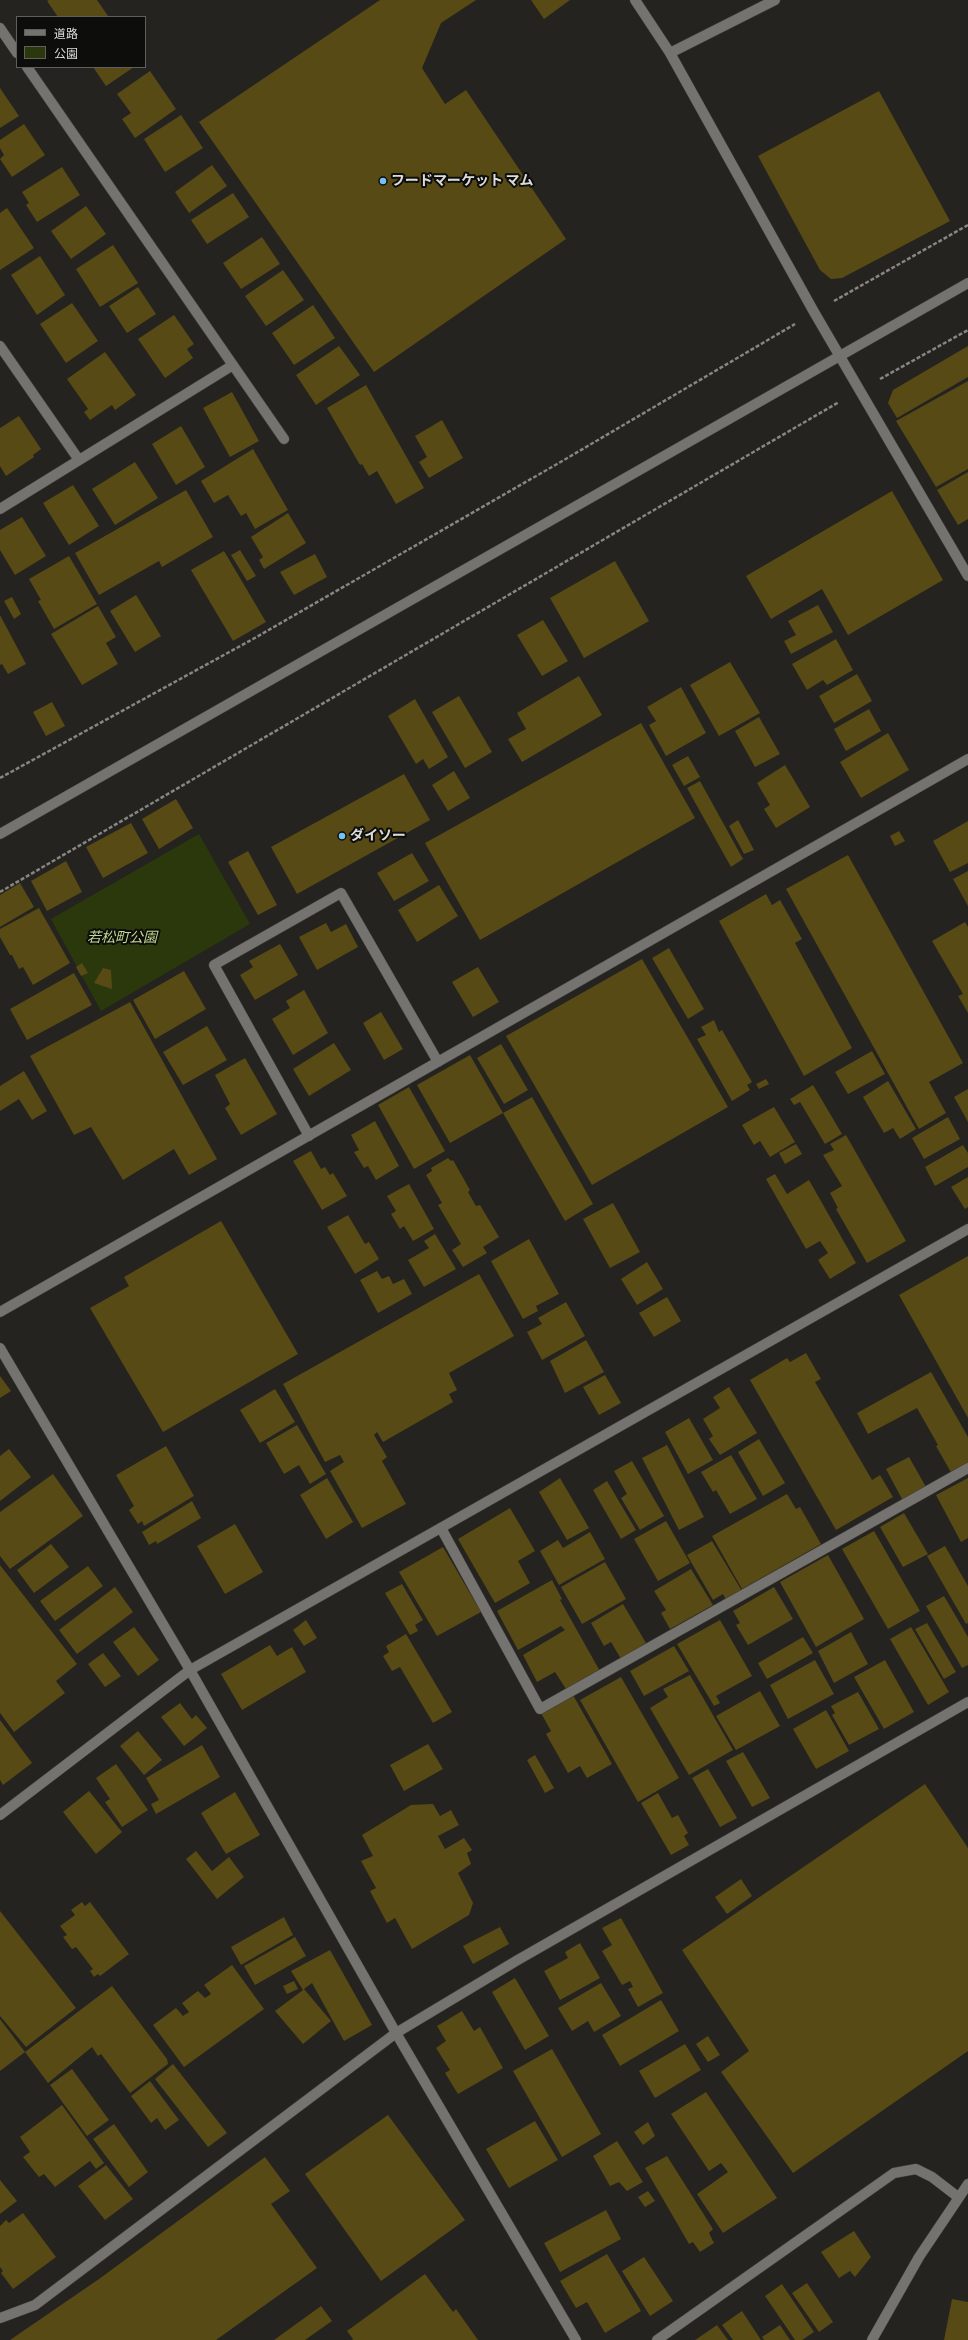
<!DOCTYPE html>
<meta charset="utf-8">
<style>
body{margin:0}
#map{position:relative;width:968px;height:2340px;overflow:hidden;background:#24231f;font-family:"Zilla Slab","Noto Sans JP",serif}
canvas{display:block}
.legend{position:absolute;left:16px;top:16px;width:130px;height:52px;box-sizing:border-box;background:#0d0d0b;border:1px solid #605f5d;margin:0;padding:5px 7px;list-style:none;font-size:12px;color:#dcdbd9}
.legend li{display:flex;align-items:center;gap:8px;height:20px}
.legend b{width:20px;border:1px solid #605f5d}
</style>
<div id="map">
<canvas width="968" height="2340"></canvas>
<ul class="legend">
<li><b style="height:5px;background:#75736f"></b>道路</li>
<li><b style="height:11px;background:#2b380c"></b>公園</li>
</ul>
</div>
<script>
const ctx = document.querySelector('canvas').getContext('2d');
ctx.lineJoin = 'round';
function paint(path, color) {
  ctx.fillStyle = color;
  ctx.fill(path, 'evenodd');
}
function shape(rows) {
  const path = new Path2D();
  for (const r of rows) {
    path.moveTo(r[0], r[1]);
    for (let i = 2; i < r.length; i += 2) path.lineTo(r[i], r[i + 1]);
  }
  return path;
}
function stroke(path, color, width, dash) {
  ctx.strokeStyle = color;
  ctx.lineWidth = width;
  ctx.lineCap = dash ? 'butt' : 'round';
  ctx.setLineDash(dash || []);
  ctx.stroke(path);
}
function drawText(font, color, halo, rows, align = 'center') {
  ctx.font = font + ' "Zilla Slab","Noto Sans JP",serif';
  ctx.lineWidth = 4;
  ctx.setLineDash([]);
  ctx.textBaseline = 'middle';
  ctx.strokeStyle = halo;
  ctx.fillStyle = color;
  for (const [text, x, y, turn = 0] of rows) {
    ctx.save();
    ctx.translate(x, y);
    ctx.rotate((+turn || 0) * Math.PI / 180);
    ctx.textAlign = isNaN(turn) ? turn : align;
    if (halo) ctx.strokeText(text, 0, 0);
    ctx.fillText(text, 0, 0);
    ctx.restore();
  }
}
paint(shape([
 [199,834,250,924,101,1011,51,919]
]), '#2b380c');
paint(shape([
 [49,0,97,0,108,16,58,17,47,1],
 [380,0,476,0,441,23,422,68,445,104,466,90,566,239,374,372,199,122],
 [531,0,570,0,544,19],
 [93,67,134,67,106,86],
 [150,71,176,109,135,138,122,119,131,113,117,94],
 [0,88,19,116,0,128],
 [879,91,950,221,842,278,831,279,820,270,758,156],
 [181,115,203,148,165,172,144,139],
 [24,124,45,155,12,177,0,159,4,155,0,148,0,140],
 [212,165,227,186,189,213,175,192],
 [62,167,80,195,37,222,26,205,29,203,22,192],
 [233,193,249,217,207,244,191,220],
 [86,206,106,234,71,259,51,231],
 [7,208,34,248,0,270,0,213],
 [262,237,280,264,241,289,223,263],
 [113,245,138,283,100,307,76,269],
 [40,256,65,295,37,315,11,275],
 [283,270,304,300,266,326,245,296],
 [138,287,156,314,127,333,109,306],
 [72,303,98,341,66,363,40,324],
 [313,305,335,338,294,365,272,333],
 [174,315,194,344,187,349,193,358,165,378,138,339],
 [339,346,360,375,316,405,296,375],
 [968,346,968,377,897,418,888,403,893,390],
 [105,352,136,395,115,410,112,405,90,420,84,412,88,409,67,379],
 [968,381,968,469,936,487,896,421],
 [366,385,424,488,396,504,377,471,369,476,362,464,360,465,327,408],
 [232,392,259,441,230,457,203,408],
 [19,416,41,449,33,455,34,457,6,476,0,466,0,428],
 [442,420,463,458,429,478,419,462,427,457,415,436],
 [181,426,205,467,176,485,152,444],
 [253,449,288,510,255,529,246,513,241,516,228,495,214,503,201,481],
 [135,462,158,498,115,525,92,489],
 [968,472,968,519,958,525,937,490],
 [73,485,99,526,69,545,43,503],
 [186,490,213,537,162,567,159,561,99,595,75,553],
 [892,491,943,580,848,635,822,589,771,619,746,576],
 [288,513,306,543,264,569,259,560,263,557,251,537],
 [22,517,46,556,15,575,0,550,0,530],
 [240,550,256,576,247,581,231,555],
 [224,551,266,622,233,641,191,570],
 [315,554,327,577,294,595,280,572],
 [69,556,97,604,54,629,38,601,41,600,29,579],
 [615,561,649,621,584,658,550,598],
 [136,595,161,636,135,652,110,611],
 [12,597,21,614,14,619,4,601],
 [818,605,833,632,791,654,784,641,796,635,788,621],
 [98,606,116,637,106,643,118,664,82,685,51,634],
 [0,615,26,664,8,674,2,664,0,665],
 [543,620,568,661,542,676,517,635],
 [836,639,853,670,827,685,823,680,807,690,792,664],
 [730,662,760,713,719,736,690,685],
 [857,674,872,701,834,723,819,696],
 [579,676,602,715,522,762,508,739,526,729,517,713],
 [681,687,706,733,666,756,649,725,656,721,647,707],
 [459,696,492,752,465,768,432,712],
 [415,699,448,757,429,769,423,759,416,764,388,716],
 [52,702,65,726,46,736,33,712],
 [869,709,881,731,846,751,834,729],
 [759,717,780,754,755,767,735,731],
 [641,723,695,818,480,940,425,843],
 [888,733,909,770,861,798,840,762],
 [688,756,700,777,684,786,672,765],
 [785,765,810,807,776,828,764,809,770,805,757,783],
 [454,771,470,798,448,811,432,785],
 [404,774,430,820,297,894,271,847],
 [700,781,743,859,731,867,687,788],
 [176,799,193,828,159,849,142,819],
 [738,820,754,850,744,854,729,826],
 [968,821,968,863,950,872,933,841],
 [131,823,148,853,103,878,86,847],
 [899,831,905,841,895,846,890,836],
 [248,851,277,905,258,915,228,862],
 [412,853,429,881,394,901,377,873],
 [848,855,963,1063,929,1082,946,1113,919,1129,786,889],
 [66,861,82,892,47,911,31,881],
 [968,871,968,906,953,879],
 [20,883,34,907,0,927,0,895],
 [439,885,458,916,417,942,398,910],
 [766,894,772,905,780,900,802,939,795,943,852,1048,804,1076,719,921],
 [39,908,70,963,33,985,23,967,19,969,12,955,10,955,0,937,0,929],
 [965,922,968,927,968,1013,958,996,963,994,932,941],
 [326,923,331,932,346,924,358,947,317,970,299,937],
 [280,944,298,975,255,1000,240,975,253,967,249,961],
 [669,948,704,1009,688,1019,652,958],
 [642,959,728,1107,592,1185,506,1036],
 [82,963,88,973,81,976,76,967],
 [478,967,499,1002,473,1017,452,982],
 [103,968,111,970,112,989,94,983],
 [184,971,206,1009,155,1039,133,1000],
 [74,973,92,1005,27,1040,10,1009],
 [304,990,328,1033,293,1055,272,1019,290,1008,286,1001],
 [130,1002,217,1159,189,1175,174,1149,123,1180,91,1127,74,1135,30,1056],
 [381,1012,403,1049,384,1060,363,1023],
 [714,1020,719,1032,722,1030,752,1082,747,1085,750,1090,732,1101,697,1039,706,1035,701,1027],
 [207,1026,227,1060,183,1085,163,1052],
 [334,1043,351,1070,309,1096,293,1069],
 [501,1044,528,1090,504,1104,477,1058],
 [872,1051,885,1074,848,1094,835,1072],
 [470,1055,503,1113,450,1143,417,1085],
 [245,1058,277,1114,241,1135,225,1108,230,1104,215,1075],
 [24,1071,47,1111,32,1120,19,1099,0,1111,0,1086],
 [766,1079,769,1084,759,1089,756,1084],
 [888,1081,916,1129,900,1139,893,1128,884,1133,863,1097],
 [813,1085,842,1134,825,1144,800,1102,794,1105,790,1099],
 [409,1087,445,1151,414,1169,378,1105],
 [968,1089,968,1122,954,1097],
 [532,1097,593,1204,565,1221,503,1113],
 [774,1107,795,1142,770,1157,760,1141,754,1145,742,1125],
 [948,1117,960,1139,924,1159,912,1138],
 [375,1121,399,1166,376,1180,368,1166,364,1168,354,1152,359,1150,351,1135],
 [846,1135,906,1241,867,1263,836,1209,838,1208,830,1193,842,1186,823,1155,834,1150,830,1144],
 [796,1144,802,1154,785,1164,779,1153],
 [963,1145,968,1153,968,1167,935,1186,925,1167],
 [311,1151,321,1169,325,1167,330,1175,333,1173,347,1196,322,1210,293,1161],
 [448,1158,451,1161,453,1160,470,1190,468,1192,476,1206,480,1205,499,1237,483,1247,487,1253,463,1267,452,1250,461,1244,438,1205,442,1203,426,1175,432,1171,431,1168],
 [775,1174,787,1194,809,1180,856,1263,830,1279,818,1260,828,1253,820,1241,806,1249,766,1179],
 [968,1177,968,1207,965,1209,951,1187],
 [409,1184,434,1229,413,1241,404,1226,400,1229,391,1214,396,1211,387,1196],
 [613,1203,640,1252,610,1268,583,1219],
 [348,1215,365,1244,369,1242,379,1259,355,1274,327,1227],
 [221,1221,298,1354,163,1432,90,1308,129,1286,124,1277],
 [435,1234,456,1269,424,1287,408,1260,429,1248,424,1241],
 [529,1239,559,1294,536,1306,538,1311,523,1319,491,1261],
 [968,1256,968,1418,899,1295],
 [647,1262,663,1289,637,1305,621,1279],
 [377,1271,382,1279,389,1276,393,1284,404,1279,412,1294,378,1313,360,1280],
 [479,1274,514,1336,449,1373,457,1390,449,1394,453,1402,383,1442,377,1432,374,1435,387,1457,382,1461,406,1504,362,1528,330,1471,344,1462,340,1455,325,1462,283,1384],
 [667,1297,681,1321,654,1337,639,1313],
 [566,1302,585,1336,542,1360,527,1332,542,1324,538,1318],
 [586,1340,604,1372,565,1393,550,1361],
 [806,1353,821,1379,815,1382,872,1480,880,1475,893,1497,836,1530,750,1380,787,1358,790,1362],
 [931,1372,968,1437,968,1464,952,1474,936,1446,938,1445,917,1408,868,1434,857,1413],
 [605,1375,621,1403,599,1415,583,1387],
 [0,1376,11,1391,0,1398],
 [729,1387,757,1433,720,1455,709,1439,713,1436,703,1419,720,1408,713,1397],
 [275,1389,295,1422,260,1443,240,1410],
 [689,1418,713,1460,688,1474,665,1432],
 [297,1425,326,1474,310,1484,299,1465,284,1474,266,1443],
 [759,1439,785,1483,763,1496,738,1452],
 [667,1445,704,1517,679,1530,642,1458],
 [166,1446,194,1496,144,1526,142,1521,138,1524,129,1510,134,1506,116,1475],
 [9,1449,31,1477,0,1501,0,1456],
 [731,1455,757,1499,730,1514,716,1490,713,1492,701,1472],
 [909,1457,926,1487,903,1501,886,1469],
 [632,1461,664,1516,640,1530,621,1498,627,1494,614,1471],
 [53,1474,83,1516,10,1569,0,1556,0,1512],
 [327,1478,353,1522,326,1539,300,1495],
 [560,1478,589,1528,567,1540,539,1492],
 [968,1478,968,1538,961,1542,936,1495],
 [607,1481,636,1530,621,1539,593,1490],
 [787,1494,796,1509,800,1507,821,1544,742,1589,712,1536],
 [192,1501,201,1518,157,1544,156,1541,149,1545,142,1532],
 [510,1508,535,1551,518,1561,530,1583,495,1603,458,1539],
 [904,1513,928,1554,903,1567,880,1527],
 [666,1521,690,1563,658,1581,634,1539],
 [235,1524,263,1572,225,1594,197,1546],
 [874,1531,920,1611,888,1629,842,1549],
 [590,1532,605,1559,559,1585,540,1551,558,1540,563,1548],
 [712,1541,742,1591,726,1600,723,1594,713,1600,687,1555],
 [51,1544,69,1567,34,1593,17,1570],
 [945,1546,968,1586,968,1623,966,1624,927,1556],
 [443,1547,481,1612,437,1636,399,1572],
 [828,1555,864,1619,816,1647,780,1582],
 [605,1562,626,1599,582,1624,561,1587],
 [0,1565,77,1664,56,1681,65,1693,14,1732,0,1713],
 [88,1566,103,1586,55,1621,40,1601],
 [691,1569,713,1605,670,1629,661,1613,666,1610,654,1591],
 [552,1580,562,1599,560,1600,601,1673,566,1689,555,1672,537,1682,523,1655,565,1630,561,1626,518,1650,497,1611],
 [402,1584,423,1620,415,1625,418,1631,410,1635,385,1593],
 [115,1587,133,1612,77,1654,59,1630],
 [774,1587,793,1619,748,1645,736,1625,740,1623,733,1611],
 [944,1596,968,1637,968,1665,962,1668,926,1606],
 [623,1604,646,1643,621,1659,611,1642,604,1646,591,1623],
 [306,1620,317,1638,304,1646,293,1630],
 [720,1620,752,1676,716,1696,720,1703,714,1706,677,1644],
 [927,1623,956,1672,944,1679,915,1629],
 [134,1627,159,1660,138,1676,113,1642],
 [911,1627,949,1692,928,1705,890,1639],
 [851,1632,868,1664,834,1683,818,1651],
 [406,1634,452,1712,433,1723,400,1667,392,1671,383,1656,389,1652,386,1646],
 [803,1637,813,1653,767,1679,758,1663],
 [270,1645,277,1656,292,1647,306,1672,242,1710,221,1674],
 [674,1646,689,1671,644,1696,630,1671],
 [103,1653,121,1676,105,1687,88,1664],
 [815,1660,834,1694,788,1719,770,1685],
 [885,1660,914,1712,884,1729,854,1677],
 [690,1675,733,1750,689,1775,650,1708,668,1697,663,1689],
 [621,1677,679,1778,638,1802,580,1700],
 [760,1691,780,1726,736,1750,716,1716],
 [858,1692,879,1729,849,1745,832,1715,835,1713,831,1706],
 [573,1695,612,1764,587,1778,580,1766,568,1773,546,1734,551,1731,541,1713],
 [180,1703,192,1719,196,1715,207,1728,184,1746,161,1717],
 [826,1710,849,1751,816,1769,793,1729],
 [0,1720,32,1763,3,1785,0,1780],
 [138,1731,162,1760,144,1775,120,1746],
 [428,1744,443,1769,404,1791,390,1765],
 [202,1745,220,1777,156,1814,151,1804,159,1800,146,1778],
 [743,1752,770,1798,752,1807,726,1761],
 [535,1755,554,1788,545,1793,527,1760],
 [116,1764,148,1810,122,1827,105,1802,110,1799,96,1778],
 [708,1769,737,1818,720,1827,692,1778],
 [925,1784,968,1848,968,2051,793,2173,721,2072,749,2051,682,1950],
 [89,1791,122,1832,96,1854,63,1812],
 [235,1792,260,1835,226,1854,201,1813],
 [658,1793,672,1818,678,1815,688,1833,684,1836,689,1845,671,1855,641,1803],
 [433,1804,440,1816,451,1810,459,1825,438,1836,445,1849,464,1838,472,1850,467,1853,471,1864,458,1873,473,1903,469,1915,412,1949,395,1918,387,1923,370,1891,376,1888,361,1861,373,1856,362,1835,411,1805],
 [196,1851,212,1871,229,1857,244,1877,217,1899,186,1859],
 [741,1879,752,1896,727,1914,715,1897],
 [82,1902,85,1906,90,1902,129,1954,100,1976,98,1974,94,1977,90,1971,93,1969,76,1947,72,1949,63,1937,67,1935,60,1926,75,1915,71,1910],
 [0,1911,76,2008,26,2047,0,2016],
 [284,1917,293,1935,241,1965,231,1947],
 [621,1918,663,1993,638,2007,628,1989,633,1987,630,1981,622,1985,602,1951,612,1945,602,1928],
 [500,1927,509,1944,473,1964,463,1946],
 [295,1937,306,1956,255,1985,244,1966],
 [580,1943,600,1978,560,2000,544,1971,568,1958,565,1952],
 [330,1950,372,2025,344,2041,312,1983,304,1989,331,2021,303,2044,275,2011,303,1990,291,1971],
 [232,1965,264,2009,184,2067,153,2025,176,2008,183,2016,189,2012,182,2003,198,1991,205,1998,211,1994,204,1985],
 [515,1978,549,2036,525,2050,492,1992],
 [294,1981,298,1989,287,1994,283,1986],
 [601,1983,621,2016,594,2032,588,2021,572,2031,558,2008],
 [112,1986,167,2059,168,2064,130,2093,101,2054,98,2056,92,2047,48,2083,25,2052,0,2071,0,2019,25,2052],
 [661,2000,679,2031,620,2066,602,2035],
 [462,2011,474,2031,480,2027,503,2068,458,2094,445,2073,450,2070,436,2048,446,2041,437,2026],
 [708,2036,720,2055,708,2062,696,2044],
 [685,2044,701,2070,655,2098,639,2071],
 [552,2049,601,2134,562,2157,513,2071],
 [173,2064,227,2133,208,2147,155,2079],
 [72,2069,109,2120,87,2136,50,2085],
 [150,2081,179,2120,165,2130,157,2118,151,2123,131,2096],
 [706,2092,777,2198,723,2233,697,2194,728,2172,721,2163,709,2171,671,2114],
 [62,2105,104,2163,96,2169,90,2161,55,2187,44,2174,39,2177,23,2157,30,2152,20,2137],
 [388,2115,465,2220,381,2281,305,2174],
 [535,2121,558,2160,509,2188,486,2149],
 [648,2122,655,2136,643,2145,634,2132],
 [114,2124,148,2172,129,2187,93,2139],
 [617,2141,643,2182,627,2191,619,2182,610,2186,593,2156],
 [667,2156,713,2229,709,2233,714,2243,700,2252,693,2242,689,2244,645,2168],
 [265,2157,290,2191,271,2204,317,2268,216,2340,10,2340,99,2279],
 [106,2165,133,2199,105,2220,78,2186],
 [0,2180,17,2201,0,2214],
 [648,2191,655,2201,645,2207,638,2197],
 [606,2210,621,2239,560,2272,544,2243],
 [23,2213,56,2257,13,2289,1,2273,3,2271,0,2267,0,2226,6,2220,9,2223],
 [854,2231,871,2257,855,2277,850,2271,839,2278,821,2252],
 [607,2254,641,2311,605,2333,587,2302,576,2308,560,2281],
 [644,2257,673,2301,650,2316,622,2271],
 [425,2274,453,2312,456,2309,478,2340,352,2340,353,2339,347,2331],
 [807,2283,833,2322,819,2332,792,2293],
 [782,2284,814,2332,802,2340,795,2340,765,2296],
 [952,2299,968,2302,968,2340,944,2340],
 [321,2306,332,2321,305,2340,274,2340],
 [742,2311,761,2340,733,2340,722,2325],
 [717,2325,728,2340,695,2340,701,2336],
 [780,2325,790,2340,764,2340,762,2337]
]), '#574a14');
const lane = shape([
 [441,1528,540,1709,968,1468]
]);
const street = shape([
 [635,0,670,53,814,312,968,576],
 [0,28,17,53],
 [670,53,775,0],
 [27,67,284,439],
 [0,346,79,460],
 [0,509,233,365],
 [309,1136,214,965,341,893,438,1062],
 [0,1312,968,759],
 [0,1348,190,1670,396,2033,576,2340],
 [0,1815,190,1670,968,1229],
 [0,2318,35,2305,396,2033,516,1961,968,1702],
 [657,2340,894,2173,916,2169,932,2177,958,2197]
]);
const secondary = shape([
 [0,834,968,283],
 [872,2340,919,2257,968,2184]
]);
stroke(lane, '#3f3e3b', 11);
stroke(street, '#3f3e3b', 11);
stroke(secondary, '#3f3e3b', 11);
stroke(shape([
 [834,301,968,225],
 [880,379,968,330],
 [0,778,253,639,564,460,795,324],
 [0,892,839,402]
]), '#878683', 2.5, [4, 2]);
stroke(lane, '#75736f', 10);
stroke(street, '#75736f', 10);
stroke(secondary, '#75736f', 10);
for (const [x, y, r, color] of [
 [383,181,4,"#73c1f5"],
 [342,836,4,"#73c1f5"]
]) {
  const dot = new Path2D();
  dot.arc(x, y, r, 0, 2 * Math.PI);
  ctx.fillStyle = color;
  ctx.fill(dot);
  stroke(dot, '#0d0d0b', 1.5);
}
drawText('bold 14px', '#dcdbd9', '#0d0d0b', [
 ["フードマーケット マム",391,181],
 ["ダイソー",350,836]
], 'left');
drawText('italic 14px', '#c0da8f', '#0d0d0b', [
 ["若松町公園",122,938]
]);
</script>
